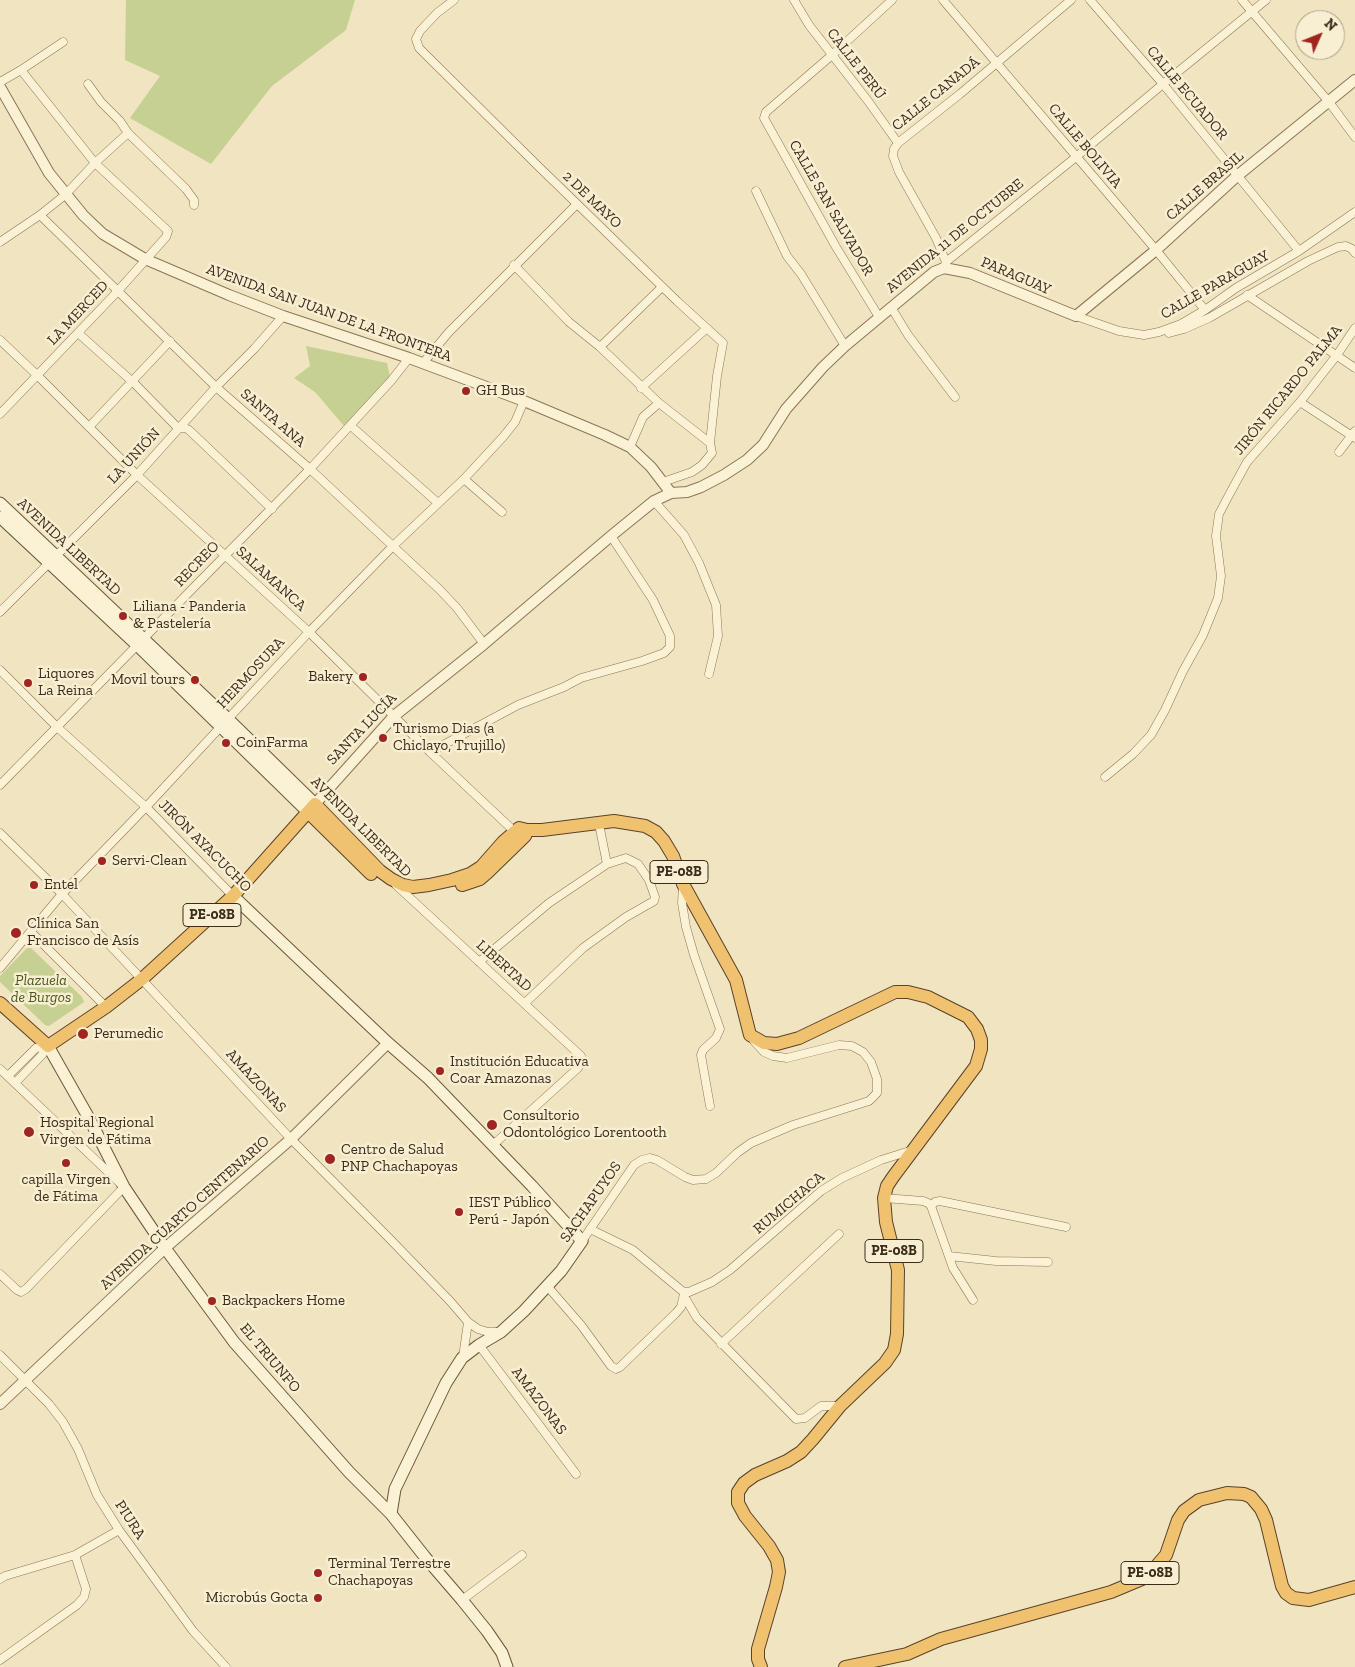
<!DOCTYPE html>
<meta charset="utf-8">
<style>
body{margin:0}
#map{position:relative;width:1355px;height:1667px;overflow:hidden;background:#f1e4c0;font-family:"Zilla Slab",serif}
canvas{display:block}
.north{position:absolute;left:1295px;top:10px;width:50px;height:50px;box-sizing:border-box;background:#f8eed1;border:1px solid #aca089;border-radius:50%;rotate:46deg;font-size:14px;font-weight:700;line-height:20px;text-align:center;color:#3b2c1c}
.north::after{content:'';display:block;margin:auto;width:18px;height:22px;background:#a02521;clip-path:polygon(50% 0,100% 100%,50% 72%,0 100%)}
</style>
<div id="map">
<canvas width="1355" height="1667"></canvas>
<div class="north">N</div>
</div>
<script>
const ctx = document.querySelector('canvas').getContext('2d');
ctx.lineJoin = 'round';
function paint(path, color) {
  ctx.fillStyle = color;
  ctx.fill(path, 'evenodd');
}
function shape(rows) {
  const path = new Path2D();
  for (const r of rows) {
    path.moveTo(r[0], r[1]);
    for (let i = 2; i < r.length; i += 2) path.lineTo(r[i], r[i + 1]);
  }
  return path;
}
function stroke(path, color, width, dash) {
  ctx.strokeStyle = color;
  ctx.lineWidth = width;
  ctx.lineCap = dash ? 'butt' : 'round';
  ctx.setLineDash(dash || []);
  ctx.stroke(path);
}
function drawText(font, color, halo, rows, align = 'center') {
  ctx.font = font + ' "Zilla Slab",serif';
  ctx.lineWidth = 5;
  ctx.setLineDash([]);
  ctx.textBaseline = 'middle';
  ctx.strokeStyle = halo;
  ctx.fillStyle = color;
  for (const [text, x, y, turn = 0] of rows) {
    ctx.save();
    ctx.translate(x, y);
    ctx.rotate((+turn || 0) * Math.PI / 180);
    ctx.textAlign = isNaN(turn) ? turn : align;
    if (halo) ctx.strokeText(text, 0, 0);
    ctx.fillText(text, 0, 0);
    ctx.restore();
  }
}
paint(shape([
 [126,0,355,0,346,30,272,86,211,164,130,118,160,76,125,60],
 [306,346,387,363,391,382,344,426,315,392,294,378,310,366],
 [27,948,31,948,82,997,84,1002,49,1026,45,1025,0,982,0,976]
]), '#c7d093');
const minor = shape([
 [454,0,437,13,420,31,416,39,419,48,538,166,677,301,723,343,717,376,710,443],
 [794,0,809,25,868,101,898,143],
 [943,0,1156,250,1205,310],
 [1090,0,1163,84,1299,251],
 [1242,0,1329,102,1355,137],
 [0,82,21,70,63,42],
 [88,84,101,102,120,121,128,133,186,189,194,200,194,205],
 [756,191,787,256,801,274,845,346],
 [40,215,216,387,310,469,439,589,457,608,484,644],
 [0,242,40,215,65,195,95,163,128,133],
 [946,262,936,238,899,172,893,156,894,149,898,143,960,94,1071,0],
 [514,265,569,322,600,347],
 [944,268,946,262,1076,157,1163,84,1266,0],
 [662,287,600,347,659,403,710,443,712,453,702,465,692,472,663,482],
 [1247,295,1355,368],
 [891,307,908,335,955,397],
 [1076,316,1119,331,1144,335,1159,332,1181,324,1205,310,1236,288,1299,251,1355,212],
 [879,317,836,247,764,118,766,112,832,55,892,0],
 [78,333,135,384,178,428,185,428,189,430,272,509],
 [1169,333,1184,329,1209,318,1308,261,1338,247,1346,246,1352,249,1355,253],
 [0,340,38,376,137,475,309,632,430,752,515,832,518,833],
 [423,363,449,332,577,204],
 [641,388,707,328],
 [1300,402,1355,438],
 [0,414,117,292,166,237,168,231,95,163,21,70],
 [351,426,438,503],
 [89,427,170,341],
 [630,447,643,417,659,403],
 [1339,452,1355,431],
 [464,479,502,512],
 [654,501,684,535,699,563,716,605,718,636,709,674],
 [0,612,137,475,216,387,254,349,283,316],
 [0,670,57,727,146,807,233,896],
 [430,752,518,705,564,687,581,678,642,661,664,653,670,647,670,636,653,600,611,536],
 [1105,777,1133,754,1151,735,1165,710,1183,671,1203,635,1218,598,1221,576,1216,536,1219,514,1229,495,1247,462,1300,402,1337,355,1355,328],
 [0,785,310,469,391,381,409,358],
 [599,824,607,864],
 [0,833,62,894,291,1139,388,1237,450,1301,468,1322,478,1329,488,1332,499,1332],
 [396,885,581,1056,582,1060,578,1068,493,1145],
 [683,886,682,903,686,927,694,955,720,1029,716,1038,703,1050,701,1055,710,1106],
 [31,932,106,1007],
 [479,962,549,903,607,864,626,858,638,864,649,880,655,897,654,901,626,917,583,948,525,1003],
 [0,968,62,894,146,807,309,632,393,546,464,479,503,437,515,422,524,401],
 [0,1069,124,1187,26,1289,21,1292,17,1290,0,1274],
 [8,1076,36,1048,48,1046],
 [15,1083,42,1055,48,1046],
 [884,1198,923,1201,928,1203,931,1206,953,1268,973,1300],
 [931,1206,935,1202,940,1201,1066,1227],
 [590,1229,633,1250,681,1290,684,1292,689,1292,712,1282,730,1270,821,1191,842,1178,881,1160,913,1150],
 [582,1241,634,1165,642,1160,650,1158,657,1160,685,1177,693,1180,706,1179,716,1173,737,1153,751,1143,793,1125,869,1101,877,1093,877,1079,871,1062,863,1052,852,1046,839,1045,787,1058,773,1056,764,1052,754,1041],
 [949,1256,996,1261,1048,1262],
 [548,1287,581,1325,611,1366,616,1369,620,1367,676,1313,681,1307,684,1294],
 [684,1296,697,1318,796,1419,805,1418,821,1406,840,1406],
 [721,1344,839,1234],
 [479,1345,576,1474],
 [0,1355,49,1404,63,1422,78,1449,97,1495,119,1530,193,1631,226,1667],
 [463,1357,468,1322],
 [0,1579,5,1576,75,1555,119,1530],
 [462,1600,522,1555],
 [0,1660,77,1605,84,1597,86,1589,75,1555]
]);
const tertiary = shape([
 [0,87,49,173,83,215,103,234,145,259,229,295,283,316,409,358,524,401,605,435,630,447,651,467,671,493],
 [671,493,687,492,701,487,724,475,747,460,763,445,786,409,823,367,845,346,934,272,944,268,970,273,1076,316,1156,250,1237,176,1355,80],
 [315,804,394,716,484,644,611,536,654,501,671,493],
 [0,1404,165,1248,291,1139,388,1043]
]);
const secondary = shape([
 [0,503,227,718,315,804],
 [0,517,138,646,308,812],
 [233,896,388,1043,428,1078,532,1186,582,1241,561,1271,524,1311,501,1332,479,1345,462,1358,446,1383,395,1489,391,1514],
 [48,1046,90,1120,124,1187,165,1248,234,1342,349,1472,391,1514,425,1557,462,1600,487,1631,502,1653,507,1667]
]);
const trunk = shape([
 [308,812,371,874],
 [462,885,480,879,487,873,525,836,527,830],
 [0,1003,48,1046,106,1007,142,979,233,896,315,804,380,871,391,879,403,885,413,887,429,885,452,880,470,874,481,867,503,842,519,828,527,830,542,830,614,821,645,826,656,832,664,841,673,856,683,884,736,980,750,1035,764,1043,777,1044,799,1038,895,992,908,992,928,997,968,1017,977,1029,981,1040,981,1049,976,1066,893,1177,887,1186,884,1198,886,1222,898,1270,897,1334,894,1350,885,1363,840,1406,813,1439,801,1452,787,1461,755,1475,744,1483,738,1492,738,1503,745,1516,769,1546,777,1560,779,1572,776,1587,758,1649,758,1659,761,1667],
 [845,1667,907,1654,941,1639,1111,1592,1142,1579,1153,1570,1166,1555,1178,1520,1184,1511,1199,1500,1227,1493,1244,1494,1251,1497,1261,1509,1266,1520,1282,1586,1286,1593,1293,1598,1309,1600,1355,1587]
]);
stroke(minor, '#8c7556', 9);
stroke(tertiary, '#8c7556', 12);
stroke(secondary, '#6e563a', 13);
stroke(trunk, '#5a422b', 14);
stroke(minor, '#fbf1d4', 8);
stroke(tertiary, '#fbf1d4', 10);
stroke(secondary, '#fbf1d4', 11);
stroke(trunk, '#f0c270', 12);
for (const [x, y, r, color] of [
 [466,391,5,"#a02521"],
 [123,616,5,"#a02521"],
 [363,677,5,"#a02521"],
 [195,680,5,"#a02521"],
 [28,683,5,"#a02521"],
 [383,738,5,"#a02521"],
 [226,743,5,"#a02521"],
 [102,861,5,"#a02521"],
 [34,885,5,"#a02521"],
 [16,933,6,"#a02521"],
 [83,1034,6,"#a02521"],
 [440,1071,5,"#a02521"],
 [492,1125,6,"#a02521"],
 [29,1132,6,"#a02521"],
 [330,1159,6,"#a02521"],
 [66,1163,5,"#a02521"],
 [459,1212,5,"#a02521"],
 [212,1301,5,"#a02521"],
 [318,1573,5,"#a02521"],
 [318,1598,5,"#a02521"]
]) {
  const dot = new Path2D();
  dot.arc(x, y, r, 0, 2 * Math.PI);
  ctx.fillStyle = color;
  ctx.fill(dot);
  stroke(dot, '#f8eed1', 2);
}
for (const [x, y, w] of [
 [679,872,58],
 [212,915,58],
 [894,1251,58],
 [1150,1573,58]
]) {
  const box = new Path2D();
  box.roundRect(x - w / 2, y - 11.5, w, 23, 4);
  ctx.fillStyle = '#f8eed1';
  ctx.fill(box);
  stroke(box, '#3b2c1c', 1);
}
drawText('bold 14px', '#3b2c1c', null, [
 ["PE-08B",679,872],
 ["PE-08B",212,915],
 ["PE-08B",894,1251],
 ["PE-08B",1150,1573]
]);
drawText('15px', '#3b2c1c', '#f8eed1', [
 ["CALLE PERÚ",856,64,52],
 ["CALLE ECUADOR",1187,93,50],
 ["CALLE CANADÁ",936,94,-39],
 ["CALLE BOLIVIA",1085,146,50],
 ["CALLE BRASIL",1205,186,-41],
 ["2 DE MAYO",592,200,44],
 ["CALLE SAN SALVADOR",831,208,60],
 ["AVENIDA 11 DE OCTUBRE",955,236,-39],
 ["PARAGUAY",1016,276,23],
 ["CALLE PARAGUAY",1215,285,-30],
 ["LA MERCED",78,313,-47],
 ["AVENIDA SAN JUAN DE LA FRONTERA",329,313,20],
 ["JIRÓN RICARDO PALMA",1288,390,-51],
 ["SANTA ANA",273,418,41],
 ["LA UNIÓN",134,456,-47],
 ["AVENIDA LIBERTAD",69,547,43],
 ["RECREO",197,564,-46],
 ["SALAMANCA",271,579,42],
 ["HERMOSURA",251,673,-47],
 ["SANTA LUCÍA",362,729,-46],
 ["AVENIDA LIBERTAD",361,827,45],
 ["JIRÓN AYACUCHO",205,846,45],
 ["LIBERTAD",504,966,42],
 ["AMAZONAS",256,1081,47],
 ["SACHAPUYOS",591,1202,-55],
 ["RUMICHACA",789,1203,-40],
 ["AVENIDA CUARTO CENTENARIO",185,1213,-42],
 ["EL TRIUNFO",270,1358,50],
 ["AMAZONAS",539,1401,53],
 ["PIURA",130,1520,57]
]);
drawText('15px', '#3b2c1c', '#f8eed1', [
 ["GH Bus",476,391],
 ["Liliana - Panderia",133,607],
 ["& Pastelería",133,624],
 ["Liquores",38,674],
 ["La Reina",38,691],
 ["Bakery",353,677,"right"],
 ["Movil tours",185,680,"right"],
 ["Turismo Dias (a",393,729],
 ["Chiclayo, Trujillo)",393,746],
 ["CoinFarma",236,743],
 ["Servi-Clean",112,861],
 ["Entel",44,885],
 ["Clínica San",27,924],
 ["Francisco de Asís",27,941],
 ["Perumedic",94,1034],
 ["Institución Educativa",450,1062],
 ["Coar Amazonas",450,1079],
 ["Consultorio",503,1116],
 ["Odontológico Lorentooth",503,1133],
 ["Hospital Regional",40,1123],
 ["Virgen de Fátima",40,1140],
 ["Centro de Salud",341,1150],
 ["PNP Chachapoyas",341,1167],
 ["capilla Virgen",66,1180,"center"],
 ["de Fátima",66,1197,"center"],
 ["IEST Público",469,1203],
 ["Perú - Japón",469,1220],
 ["Backpackers Home",222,1301],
 ["Terminal Terrestre",328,1564],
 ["Chachapoyas",328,1581],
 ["Microbús Gocta",308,1598,"right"]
], 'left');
drawText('italic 15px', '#495921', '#f8eed1', [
 ["Plazuela",41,981],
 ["de Burgos",41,998]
]);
</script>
